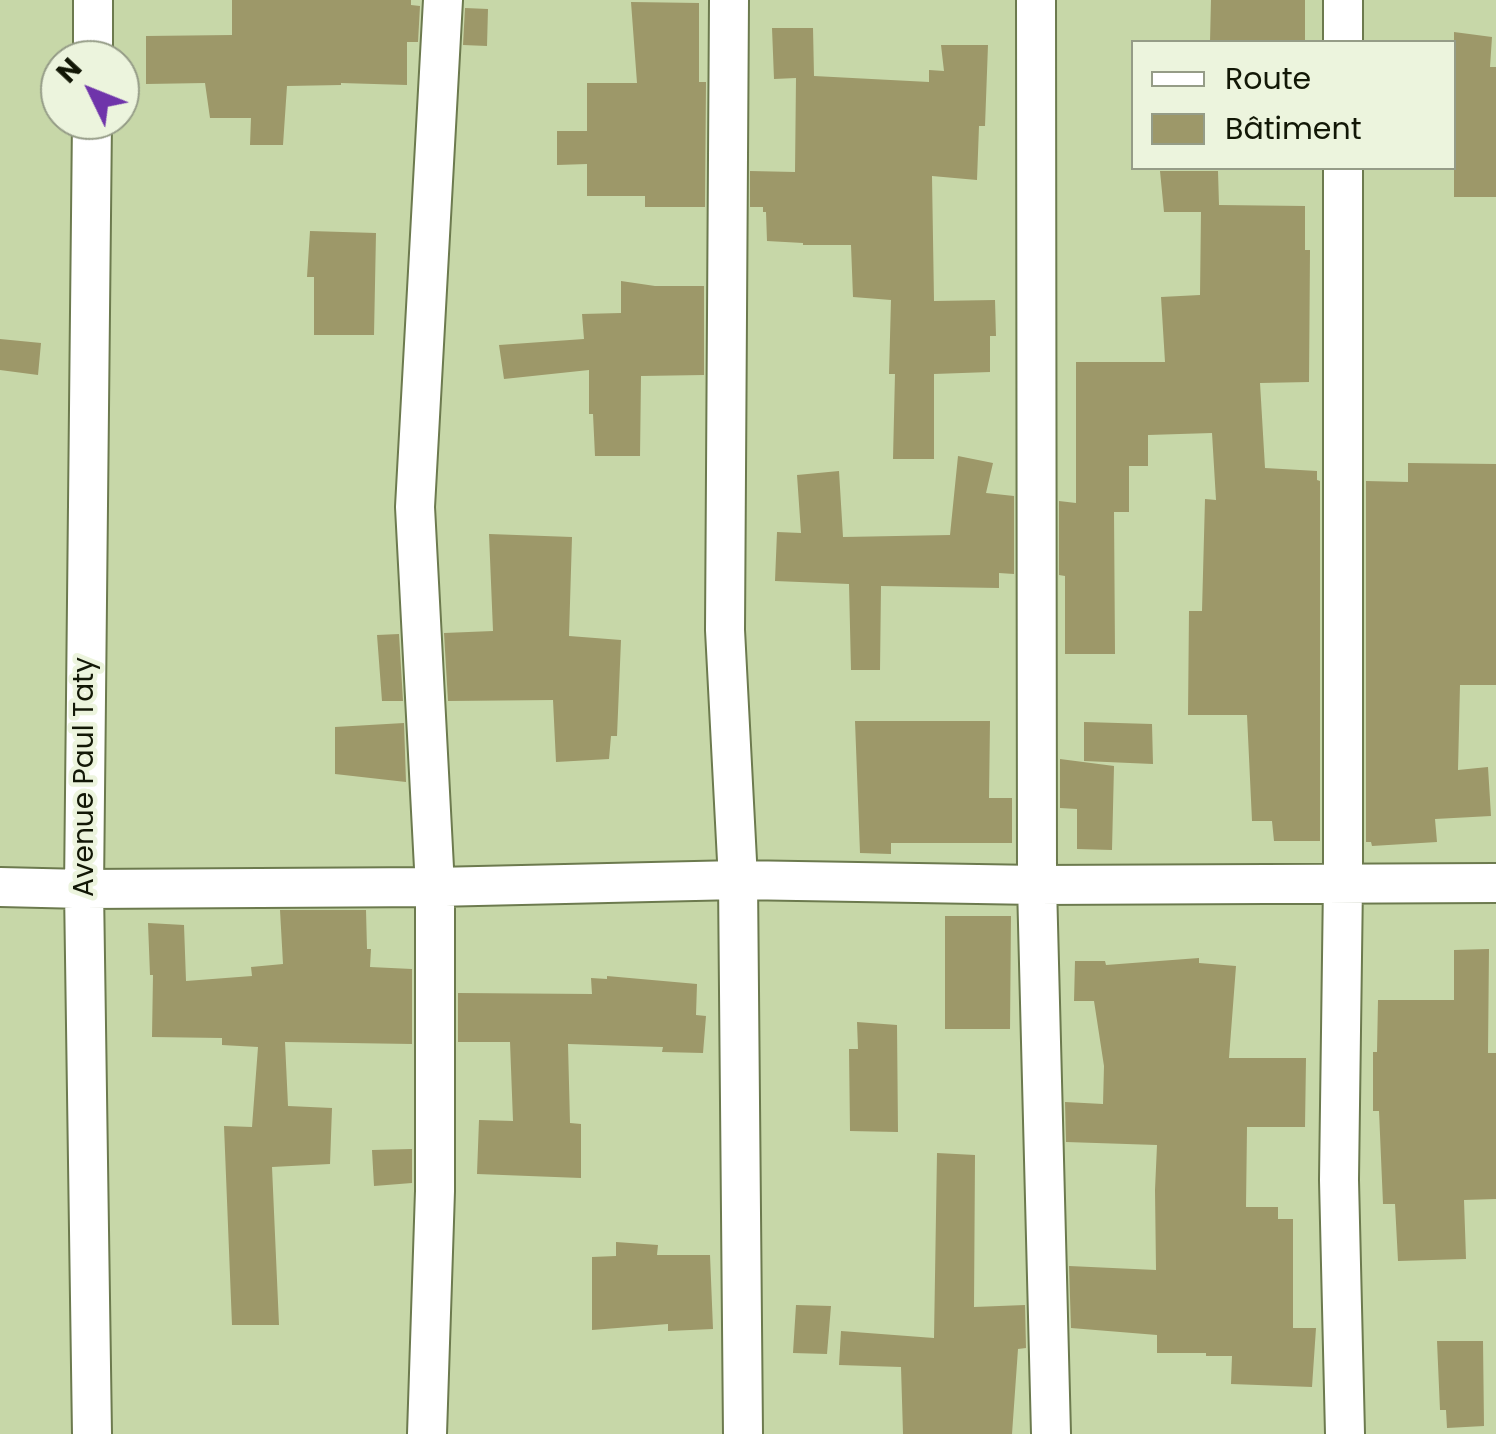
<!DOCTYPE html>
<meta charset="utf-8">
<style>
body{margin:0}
#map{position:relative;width:1496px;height:1434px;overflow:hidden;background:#c7d7a8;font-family:Poppins,sans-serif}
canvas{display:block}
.legend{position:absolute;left:1131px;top:40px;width:325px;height:130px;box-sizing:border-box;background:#ecf4dd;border:2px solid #959c87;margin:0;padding:12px 18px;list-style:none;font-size:30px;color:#121706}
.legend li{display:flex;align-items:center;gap:20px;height:50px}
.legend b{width:50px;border:2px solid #959c87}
.north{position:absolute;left:40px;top:40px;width:100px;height:100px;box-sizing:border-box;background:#ecf4dd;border:2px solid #959c87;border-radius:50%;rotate:313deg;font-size:28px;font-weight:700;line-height:40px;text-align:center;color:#121706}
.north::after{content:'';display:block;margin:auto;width:35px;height:45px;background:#6f34aa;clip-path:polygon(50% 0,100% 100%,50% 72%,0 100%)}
</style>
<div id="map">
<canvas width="1496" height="1434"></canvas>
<ul class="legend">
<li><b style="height:12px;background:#fff"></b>Route</li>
<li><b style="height:28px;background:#9d9869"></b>Bâtiment</li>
</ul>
<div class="north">N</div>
</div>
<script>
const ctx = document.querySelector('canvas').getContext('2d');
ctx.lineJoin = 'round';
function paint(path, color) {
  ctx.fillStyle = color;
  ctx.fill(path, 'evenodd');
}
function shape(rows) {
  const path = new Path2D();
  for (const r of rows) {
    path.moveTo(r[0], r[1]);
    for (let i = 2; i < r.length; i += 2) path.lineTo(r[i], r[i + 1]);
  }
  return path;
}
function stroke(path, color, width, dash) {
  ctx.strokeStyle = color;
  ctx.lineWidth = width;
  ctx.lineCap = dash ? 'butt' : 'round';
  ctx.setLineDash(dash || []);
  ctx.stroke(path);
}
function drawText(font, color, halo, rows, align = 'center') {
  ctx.font = font + ' Poppins,sans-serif';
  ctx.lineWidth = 9;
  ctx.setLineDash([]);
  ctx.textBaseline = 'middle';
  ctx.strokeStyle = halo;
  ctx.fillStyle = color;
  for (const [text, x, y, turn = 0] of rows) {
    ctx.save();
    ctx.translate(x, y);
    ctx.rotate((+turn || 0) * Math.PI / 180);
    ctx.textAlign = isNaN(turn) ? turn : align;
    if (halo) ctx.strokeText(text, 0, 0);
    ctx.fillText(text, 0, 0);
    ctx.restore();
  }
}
paint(shape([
 [232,0,411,0,411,5,420,6,418,42,407,42,407,85,341,83,341,85,287,86,283,145,250,145,251,118,210,118,205,83,146,84,146,36,232,35],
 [1211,0,1305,0,1305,42,1210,42],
 [631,2,699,3,699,82,706,82,705,207,645,207,645,196,587,196,587,164,557,165,557,131,587,131,587,83,637,83],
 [465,8,488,9,487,46,463,45],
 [772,28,813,28,814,76,929,82,929,70,944,71,941,45,988,45,985,126,979,126,977,180,932,176,934,301,995,300,996,336,990,336,990,372,934,374,934,459,893,459,895,374,889,374,891,300,853,297,851,245,803,245,803,243,767,241,766,212,763,212,763,207,750,207,750,171,795,172,796,78,774,79],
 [1454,32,1492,37,1490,67,1496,67,1496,197,1454,197],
 [1160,171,1218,171,1219,205,1305,206,1305,250,1310,250,1309,382,1260,383,1265,468,1317,471,1317,480,1320,481,1320,841,1274,841,1272,821,1252,821,1247,715,1188,715,1189,611,1202,611,1205,499,1216,500,1212,433,1148,435,1148,466,1129,466,1129,512,1114,512,1115,654,1065,654,1065,576,1059,575,1059,501,1076,503,1076,362,1165,362,1161,297,1200,295,1201,212,1164,212],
 [310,231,376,233,374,335,314,335,314,277,307,277],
 [621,281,655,286,704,286,704,375,641,376,640,456,595,456,593,414,589,414,589,370,504,379,499,345,584,339,582,314,621,313],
 [0,339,41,343,38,375,0,370],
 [958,456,993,463,986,493,1014,496,1014,574,999,573,999,588,881,586,880,670,851,670,849,584,775,581,777,532,801,533,797,475,839,471,843,537,950,535],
 [1408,463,1496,464,1496,685,1460,685,1458,770,1488,767,1491,816,1435,819,1437,842,1372,846,1371,842,1366,842,1366,481,1408,482],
 [489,534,572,537,569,636,621,640,617,736,611,736,609,759,556,762,553,700,448,701,444,633,493,631],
 [399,634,403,701,382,701,377,635],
 [855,721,990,721,989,798,1012,798,1012,843,891,843,891,854,860,853],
 [1084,722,1152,724,1153,764,1084,761],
 [404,723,406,782,335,774,335,727],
 [1060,759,1114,766,1112,850,1077,849,1077,809,1060,808],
 [280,910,366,910,367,949,371,949,370,967,412,969,412,1044,285,1042,288,1106,332,1108,330,1164,272,1167,279,1325,232,1325,224,1126,252,1127,258,1047,222,1045,222,1038,152,1037,153,975,150,975,148,923,184,925,186,981,252,976,251,967,283,964],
 [945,916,1011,916,1010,1029,945,1029],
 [1489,949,1488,1053,1496,1053,1496,1199,1464,1200,1466,1259,1398,1261,1395,1204,1383,1204,1379,1111,1373,1111,1373,1052,1377,1052,1378,1000,1454,1000,1454,950],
 [1199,958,1199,963,1236,966,1229,1058,1306,1058,1305,1127,1247,1127,1246,1207,1278,1207,1278,1219,1293,1219,1293,1328,1316,1328,1312,1387,1231,1384,1232,1356,1206,1356,1206,1353,1157,1353,1157,1335,1071,1328,1069,1266,1156,1270,1155,1190,1157,1145,1066,1142,1065,1102,1103,1104,1104,1066,1094,1001,1074,1001,1075,961,1105,961,1106,965],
 [607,976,697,984,696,1015,706,1016,703,1053,662,1052,663,1047,568,1044,570,1123,581,1124,581,1178,477,1174,479,1120,513,1121,510,1042,458,1042,458,993,592,994,591,978,607,979],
 [857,1022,897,1025,898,1132,850,1131,849,1049,858,1049],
 [412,1149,412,1183,374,1186,372,1150],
 [937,1153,975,1155,974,1307,1025,1305,1026,1348,1018,1349,1012,1434,903,1434,901,1367,839,1365,841,1331,934,1338],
 [616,1242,658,1245,657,1255,710,1255,713,1329,668,1331,668,1324,592,1330,592,1257,616,1256],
 [796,1305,831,1306,827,1354,793,1353],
 [1437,1341,1483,1341,1484,1426,1447,1428,1446,1410,1440,1410]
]), '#9d9869');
const minor = shape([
 [729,0,725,630,738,880,743,1434],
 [1036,0,1037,885,1051,1434],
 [1343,0,1343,42],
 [93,60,93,0],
 [92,120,84,889,92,1434],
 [1343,168,1343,883,1339,1180,1345,1434],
 [0,887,84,889,435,887,738,880,1037,885,1496,883],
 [427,1434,435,1191,435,887,415,507,443,0]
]);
stroke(minor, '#6c7a4e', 42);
stroke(minor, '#fff', 38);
drawText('28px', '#121706', '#ecf4dd', [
 ["Avenue Paul Taty",86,777,-90]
]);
</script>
